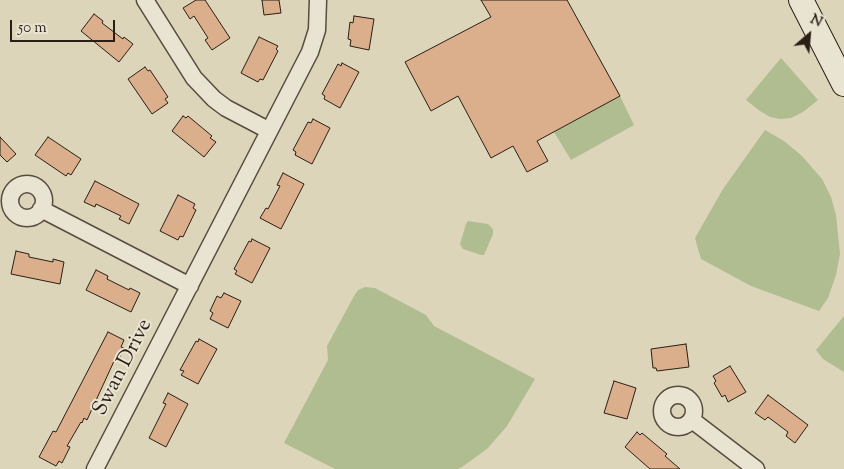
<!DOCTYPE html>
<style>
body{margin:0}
#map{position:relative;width:844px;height:469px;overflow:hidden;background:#ddd5ba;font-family:"Sorts Mill Goudy",serif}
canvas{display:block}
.north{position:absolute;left:784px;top:10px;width:50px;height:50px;-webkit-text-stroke:4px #e9e4d2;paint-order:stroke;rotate:27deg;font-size:14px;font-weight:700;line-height:20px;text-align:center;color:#2b1e15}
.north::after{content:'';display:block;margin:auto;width:18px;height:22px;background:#2b1e15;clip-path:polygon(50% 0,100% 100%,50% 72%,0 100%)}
.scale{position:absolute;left:10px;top:20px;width:105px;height:22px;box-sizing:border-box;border:2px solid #2b1e15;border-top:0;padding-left:6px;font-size:15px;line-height:18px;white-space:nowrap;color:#2b1e15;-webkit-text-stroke:4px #e9e4d2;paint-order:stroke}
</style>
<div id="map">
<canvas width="844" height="469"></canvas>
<div class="north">N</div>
<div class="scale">50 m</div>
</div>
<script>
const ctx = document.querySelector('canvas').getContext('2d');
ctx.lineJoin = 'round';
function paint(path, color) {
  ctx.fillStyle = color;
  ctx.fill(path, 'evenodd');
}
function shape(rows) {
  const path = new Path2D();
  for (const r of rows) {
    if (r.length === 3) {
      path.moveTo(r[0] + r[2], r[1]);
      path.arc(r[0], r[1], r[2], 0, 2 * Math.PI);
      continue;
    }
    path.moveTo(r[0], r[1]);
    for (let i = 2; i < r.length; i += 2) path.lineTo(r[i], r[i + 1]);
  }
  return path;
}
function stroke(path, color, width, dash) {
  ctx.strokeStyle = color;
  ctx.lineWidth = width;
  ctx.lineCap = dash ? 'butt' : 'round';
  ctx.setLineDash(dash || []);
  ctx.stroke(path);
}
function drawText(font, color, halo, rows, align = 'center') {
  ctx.font = font + ' "Sorts Mill Goudy",serif';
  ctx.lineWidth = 4;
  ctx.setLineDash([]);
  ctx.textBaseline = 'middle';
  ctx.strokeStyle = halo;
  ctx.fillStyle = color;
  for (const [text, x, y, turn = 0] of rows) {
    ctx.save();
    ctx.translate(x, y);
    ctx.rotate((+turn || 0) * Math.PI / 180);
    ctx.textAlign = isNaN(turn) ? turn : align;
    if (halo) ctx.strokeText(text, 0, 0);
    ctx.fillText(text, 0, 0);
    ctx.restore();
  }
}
paint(shape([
 [781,58,818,100,803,112,791,118,780,119,770,117,760,111,746,100],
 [620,96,634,125,571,160,554,132],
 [765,130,784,141,802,156,822,179,831,197,836,215,840,254,836,275,828,298,819,311,751,286,701,259,695,238,723,189],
 [468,221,488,224,493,229,493,234,484,255,481,255,463,249,460,244,466,224],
 [365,287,375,288,426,315,434,326,535,379,507,426,487,449,462,467,458,469,335,469,284,443,328,360,327,346,354,296,358,290],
 [844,316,844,372,823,359,816,350]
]), '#b0bd90');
const building = shape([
 [196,0,205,0,230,38,212,50,205,40,208,38,194,16,190,19,183,8,196,0],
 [262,0,279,0,281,13,264,15,262,0],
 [481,0,567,0,620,96,537,141,548,161,527,172,513,146,491,158,458,96,431,111,405,62,491,17,481,0],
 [94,14,103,21,102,23,123,39,124,37,133,44,119,62,81,31,94,14],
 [354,16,374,19,369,50,350,46,351,40,348,39,350,22,353,23,354,16],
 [259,37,278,46,276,49,278,51,263,80,260,79,258,82,241,73,259,37],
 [342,63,359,72,340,108,324,99,325,96,322,94,338,64,341,66,342,63],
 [145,67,148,71,150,70,168,97,165,99,168,103,152,114,128,79,145,67],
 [183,116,186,118,188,116,212,136,210,138,216,142,204,157,172,131,183,116],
 [313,119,330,128,312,164,295,155,296,152,293,150,308,122,311,123,313,119],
 [0,137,16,154,7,162,0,155,0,137],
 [48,137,81,159,71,175,68,173,66,176,35,155,48,137],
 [283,173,304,184,281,229,260,218,266,208,268,209,280,186,277,185,283,173],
 [95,181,139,204,129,224,119,219,121,216,96,204,95,207,84,202,95,181],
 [178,195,195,204,193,208,196,210,183,237,180,236,178,240,160,231,178,195],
 [252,239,270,248,252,283,235,274,237,271,234,269,249,241,251,242,252,239],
 [16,251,29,254,29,257,53,262,53,259,64,262,60,284,11,274,16,251],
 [96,270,108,276,107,279,129,290,130,288,140,293,131,312,86,290,96,270],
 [224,293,241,301,228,328,210,319,213,313,210,311,217,296,221,298,224,293],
 [108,332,124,340,121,347,124,348,118,361,115,359,87,420,84,418,82,423,81,422,67,446,70,447,62,463,59,461,56,466,39,457,53,431,56,432,108,332],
 [199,339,217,349,198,384,181,375,184,371,180,370,196,341,198,342,199,339],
 [686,344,689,367,657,371,656,368,653,368,651,349,686,344],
 [730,366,746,392,728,402,725,395,722,397,714,383,716,381,713,376,730,366],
 [614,381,636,388,627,419,604,413,614,381],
 [168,393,188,404,166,447,149,438,166,404,163,403,168,393],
 [768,395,808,425,795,443,786,436,788,432,768,417,765,420,755,413,768,395],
 [637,432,640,435,642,433,667,454,665,456,680,469,650,469,625,447,637,432]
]);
paint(building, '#dbae8c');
stroke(building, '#2b1e15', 1);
const street = shape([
 [145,0,194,78,214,99,226,108,268,130],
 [27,201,17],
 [41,209,190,286],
 [678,411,16],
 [692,420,756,469],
 [95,469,310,52,317,30,318,0]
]);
const secondary = shape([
 [801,0,844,84]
]);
stroke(street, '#584c3e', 19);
stroke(secondary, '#2b1e15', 26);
stroke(street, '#e9e4d2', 16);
stroke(secondary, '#e9e4d2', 24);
drawText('21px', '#2b1e15', '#e9e4d2', [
 ["Swan Drive",124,368,-63]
]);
</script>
